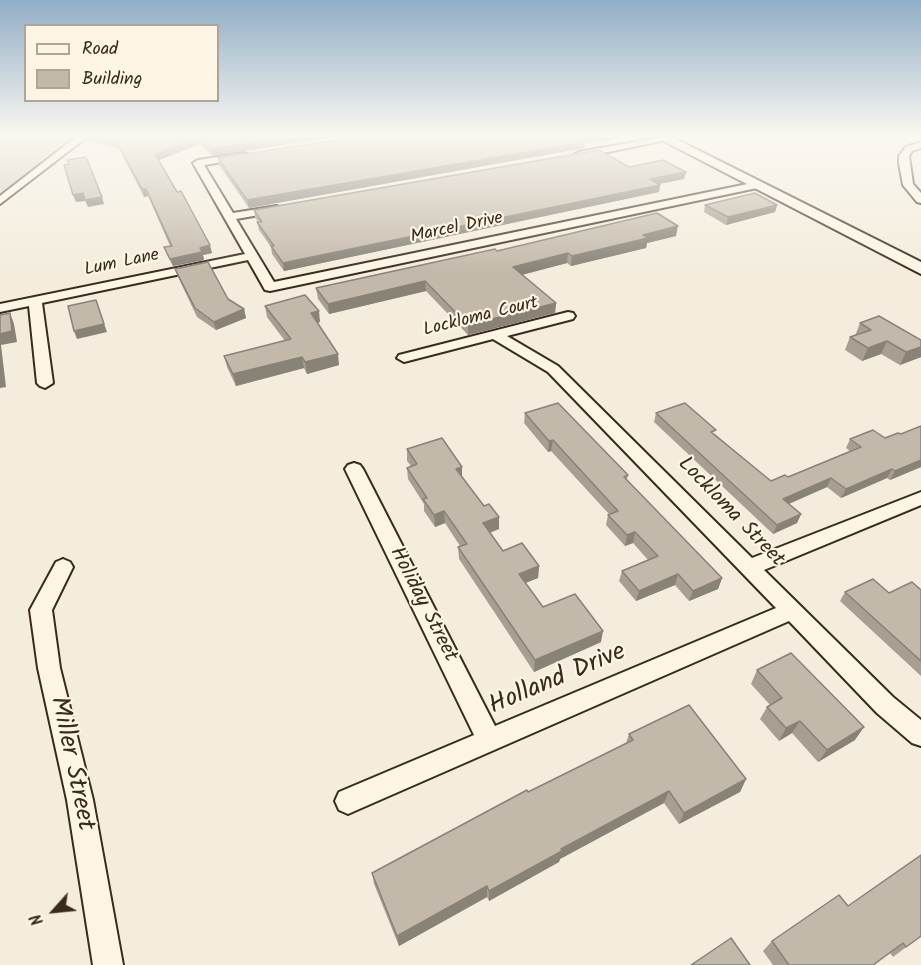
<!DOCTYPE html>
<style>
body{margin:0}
#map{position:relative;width:921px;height:965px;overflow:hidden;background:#f4eddd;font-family:Kalam,sans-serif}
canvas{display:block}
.legend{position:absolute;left:24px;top:24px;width:195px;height:78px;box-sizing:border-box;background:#fcf5e5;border:2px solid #afa495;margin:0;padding:8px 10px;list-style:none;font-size:18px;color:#3b2a1e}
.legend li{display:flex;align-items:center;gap:12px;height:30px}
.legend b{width:30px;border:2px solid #afa495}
.north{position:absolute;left:24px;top:881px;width:60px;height:60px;-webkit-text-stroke:4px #fcf5e5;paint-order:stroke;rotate:243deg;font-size:16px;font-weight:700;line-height:24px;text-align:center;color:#3b2a1e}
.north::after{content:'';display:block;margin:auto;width:21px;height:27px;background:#3b2a1e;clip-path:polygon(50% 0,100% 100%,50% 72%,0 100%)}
</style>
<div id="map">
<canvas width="921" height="965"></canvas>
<ul class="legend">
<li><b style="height:8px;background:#fcf5e5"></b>Road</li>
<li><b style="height:16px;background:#c3b9aa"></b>Building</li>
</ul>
<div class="north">N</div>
</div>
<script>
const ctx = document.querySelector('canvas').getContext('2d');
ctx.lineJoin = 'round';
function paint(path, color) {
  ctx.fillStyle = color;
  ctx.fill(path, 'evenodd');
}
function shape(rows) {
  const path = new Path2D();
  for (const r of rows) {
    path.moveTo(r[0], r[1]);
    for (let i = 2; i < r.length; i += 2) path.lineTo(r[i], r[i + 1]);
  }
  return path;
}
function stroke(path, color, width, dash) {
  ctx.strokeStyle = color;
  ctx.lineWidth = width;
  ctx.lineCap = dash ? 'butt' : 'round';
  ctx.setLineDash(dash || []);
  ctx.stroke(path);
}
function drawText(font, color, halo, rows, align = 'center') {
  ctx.font = font + ' Kalam,sans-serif';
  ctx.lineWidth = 4.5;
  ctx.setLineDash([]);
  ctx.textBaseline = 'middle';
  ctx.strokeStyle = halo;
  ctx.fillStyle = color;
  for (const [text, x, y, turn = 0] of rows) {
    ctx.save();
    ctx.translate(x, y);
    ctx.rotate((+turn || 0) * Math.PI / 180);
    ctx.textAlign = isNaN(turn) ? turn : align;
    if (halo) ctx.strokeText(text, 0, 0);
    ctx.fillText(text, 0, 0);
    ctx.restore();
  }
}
paint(shape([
 [0,137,74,137,0,193]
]), '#d6cdbd');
const street = shape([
 [76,137,87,137,0,204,0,196,76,137],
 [662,137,671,139,579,158,574,155,579,152,662,137],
 [921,142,921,148,912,151,909,156,913,184,921,193,921,203,917,202,903,185,899,163,899,156,906,147,921,142],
 [243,153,246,154,246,158,204,165,233,213,277,206,282,209,277,212,236,219,274,282,757,182,762,185,757,188,270,291,265,290,248,260,42,303,53,383,45,388,40,386,37,383,29,306,0,312,0,304,245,254,193,163,198,160,243,153],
 [568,312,573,313,575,316,573,319,507,336,558,366,752,558,921,492,921,505,764,570,893,697,921,720,921,746,912,743,877,713,789,621,357,810,348,814,339,810,335,801,339,792,474,735,345,469,348,465,354,463,360,465,363,469,495,726,776,608,548,372,493,339,404,362,397,358,399,355,568,312],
 [63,559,70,562,73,567,52,610,60,668,93,800,123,965,93,965,67,800,38,668,30,610,56,562,63,559]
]);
const secondary = shape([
 [656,137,672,137,921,262,921,274,656,137]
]);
stroke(street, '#3b2a1e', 4);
stroke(secondary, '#3b2a1e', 4);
paint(street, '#fcf5e5');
paint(secondary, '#fcf5e5');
paint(shape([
 [86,137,333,137,213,156,200,144,159,160,212,253,203,255,204,260,173,266,167,255,164,247,170,246,148,196,144,197,119,149,87,140],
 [585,144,584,148,249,208,219,165,218,158],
 [629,167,686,172,684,179,659,184,660,185,659,192,284,271,272,254,271,247,259,230,257,222,259,222,255,218,254,210],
 [705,205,777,205,775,212,726,225,704,212],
 [676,236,647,243,646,248,571,266,567,263,522,275,556,303,555,313,468,335,426,291,329,314,318,299,316,288,497,251],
 [175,269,228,299,244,309,246,318,216,330,197,317,178,277],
 [265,306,320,322,317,323,339,365,307,374,304,368,236,386,227,367,224,356,285,341,267,317],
 [860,323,921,340,921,357,900,365,881,354,862,361,845,350,850,337,855,336],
 [525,413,628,475,627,480,722,578,718,589,689,601,675,585,636,601,619,581,622,571,648,560,633,543,625,546,606,525,608,515,609,514,551,451,548,452,524,423],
 [656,413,715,434,771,481,788,477,850,451,846,448,850,439,885,438,901,434,921,426,921,467,890,480,887,478,841,498,827,487,789,504,801,514,797,523,773,534,654,422],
 [407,449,462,477,484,506,499,517,499,529,490,533,503,551,539,566,538,578,525,583,543,607,601,642,534,672,459,559,458,547,460,546,445,523,435,527,424,511,424,504,408,479,407,468,411,466,407,461],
 [921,590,921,676,840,601,845,592,889,593],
 [757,670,855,740,818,762,792,733,779,741,760,719,767,707,770,705,751,684],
 [629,734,746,779,740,792,679,824,664,803,560,859,559,862,489,901,487,897,399,946,374,884,372,873,528,792,626,743],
 [848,906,921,936,893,957,890,953,874,965,773,965,763,951,772,941]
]), '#a89f92');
paint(shape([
 [198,137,200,144,157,161,155,154],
 [290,137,333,137,213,156,211,149],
 [588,137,622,137,585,144,584,148,249,208,247,200],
 [686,172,684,179,648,186,650,179],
 [660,185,659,192,284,271,283,263],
 [142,189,146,189,148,196,144,197],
 [83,193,85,201,76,202,73,195],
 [102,197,104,204,88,207,85,200],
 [777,205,775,212,726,225,728,217],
 [678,226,676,236,647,243,646,248,571,266,572,256,643,235],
 [210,245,212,253,203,255,204,260,173,266,170,259,200,248],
 [568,253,567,263,513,277,513,267],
 [425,281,426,291,329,314,328,304],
 [96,300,107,332,77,339,74,331],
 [556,303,555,313,468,335,468,325],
 [244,309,246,318,216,330,214,322],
 [319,311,320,322,313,324,311,313],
 [10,313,14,324,17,342,1,345,6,387,0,388,0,334],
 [887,341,881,354,862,361,868,348],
 [921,347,921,357,900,365,906,352],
 [338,354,339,365,307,374,305,362],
 [302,357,304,368,236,386,233,374],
 [553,440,551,451,548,452,549,441],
 [921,460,921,467,890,480,895,471],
 [462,467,462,478,456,469],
 [892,469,887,478,841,498,846,489],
 [831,478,827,487,779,508,783,499],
 [444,511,445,523,435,527,434,515],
 [801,514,797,523,773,534,777,525],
 [499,517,499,529,482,535,483,523],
 [635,532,633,543,625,546,627,535],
 [539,566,538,578,518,586,519,574],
 [678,574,675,585,636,601,639,591],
 [722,578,718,589,689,601,693,591],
 [603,631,601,642,534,672,535,660],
 [800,721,792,733,779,741,786,728],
 [864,727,855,740,818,762,827,750],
 [746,779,740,792,679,824,684,813],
 [669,791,664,803,560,859,559,862,489,901,489,891,561,849],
 [487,886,487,897,399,946,397,936]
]), '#888277');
const building = shape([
 [99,137,290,137,211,149,198,137,155,154,177,192,181,191,210,245,200,248,202,252,170,259,164,247,172,246,146,189,142,189,117,142,99,137],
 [357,137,588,137,579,139,585,142,247,200,218,158,357,137],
 [599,150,629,167,663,160,686,172,650,179,660,185,283,263,271,246,274,246,257,222,262,222,254,210,599,150],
 [86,157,102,197,85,200,83,193,73,195,64,165,69,164,67,160,86,157],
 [755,193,777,205,728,217,705,205,755,193],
 [657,213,678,226,643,235,648,238,572,256,568,253,513,267,556,303,468,325,425,281,328,304,316,288,495,249,497,251,657,213],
 [208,262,228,299,244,309,214,322,195,308,175,269,208,262],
 [305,295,319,311,311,313,338,354,305,362,302,357,233,374,224,356,291,339,265,306,305,295],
 [96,300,104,324,74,331,68,306,96,300],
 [10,313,12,331,0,334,0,315,10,313],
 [879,316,921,340,921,347,906,352,887,341,868,348,850,337,871,330,860,323,879,316],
 [558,403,628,475,624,477,722,578,693,591,678,574,639,591,622,571,658,556,635,532,627,535,608,515,618,511,553,440,549,441,525,413,558,403],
 [685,403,716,430,711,432,771,481,785,475,788,477,861,447,850,439,873,430,885,438,898,433,901,434,921,426,921,460,895,471,892,469,846,489,831,478,783,499,801,514,777,525,656,413,685,403],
 [442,438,462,467,456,469,484,506,489,504,499,517,483,523,503,551,522,543,539,566,519,574,543,607,575,594,603,631,535,660,458,547,467,544,444,511,434,515,423,499,427,498,407,468,417,464,407,449,442,438],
 [873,579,889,593,912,582,921,590,921,661,845,592,873,579],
 [791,653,864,727,827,750,800,721,786,728,767,707,782,698,757,670,791,653],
 [689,705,746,779,684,813,669,791,561,849,562,851,489,891,487,886,397,936,372,873,527,790,528,792,633,740,629,734,689,705],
 [921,855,921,936,906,947,903,943,873,965,789,965,772,941,839,895,848,906,921,855],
 [731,938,750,965,691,965,731,938]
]);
paint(building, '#c3b9aa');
stroke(building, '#888277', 1.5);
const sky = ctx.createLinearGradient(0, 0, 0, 272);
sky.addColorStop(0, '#91aec7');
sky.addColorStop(0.5, '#faf7f0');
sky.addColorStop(1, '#faf7f000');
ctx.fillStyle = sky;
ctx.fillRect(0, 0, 921, 272);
drawText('18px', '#3b2a1e', '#fcf5e5', [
 ["Marcel Drive",457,229,-12],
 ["Lum Lane",122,264,-12],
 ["Lockloma Court",481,318,-14]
]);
drawText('21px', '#3b2a1e', '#fcf5e5', [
 ["Lockloma Street",730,513,46],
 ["Holiday Street",422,605,63]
]);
drawText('26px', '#3b2a1e', '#fcf5e5', [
 ["Holland Drive",558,681,-23],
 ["Miller Street",70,764,78]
]);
</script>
